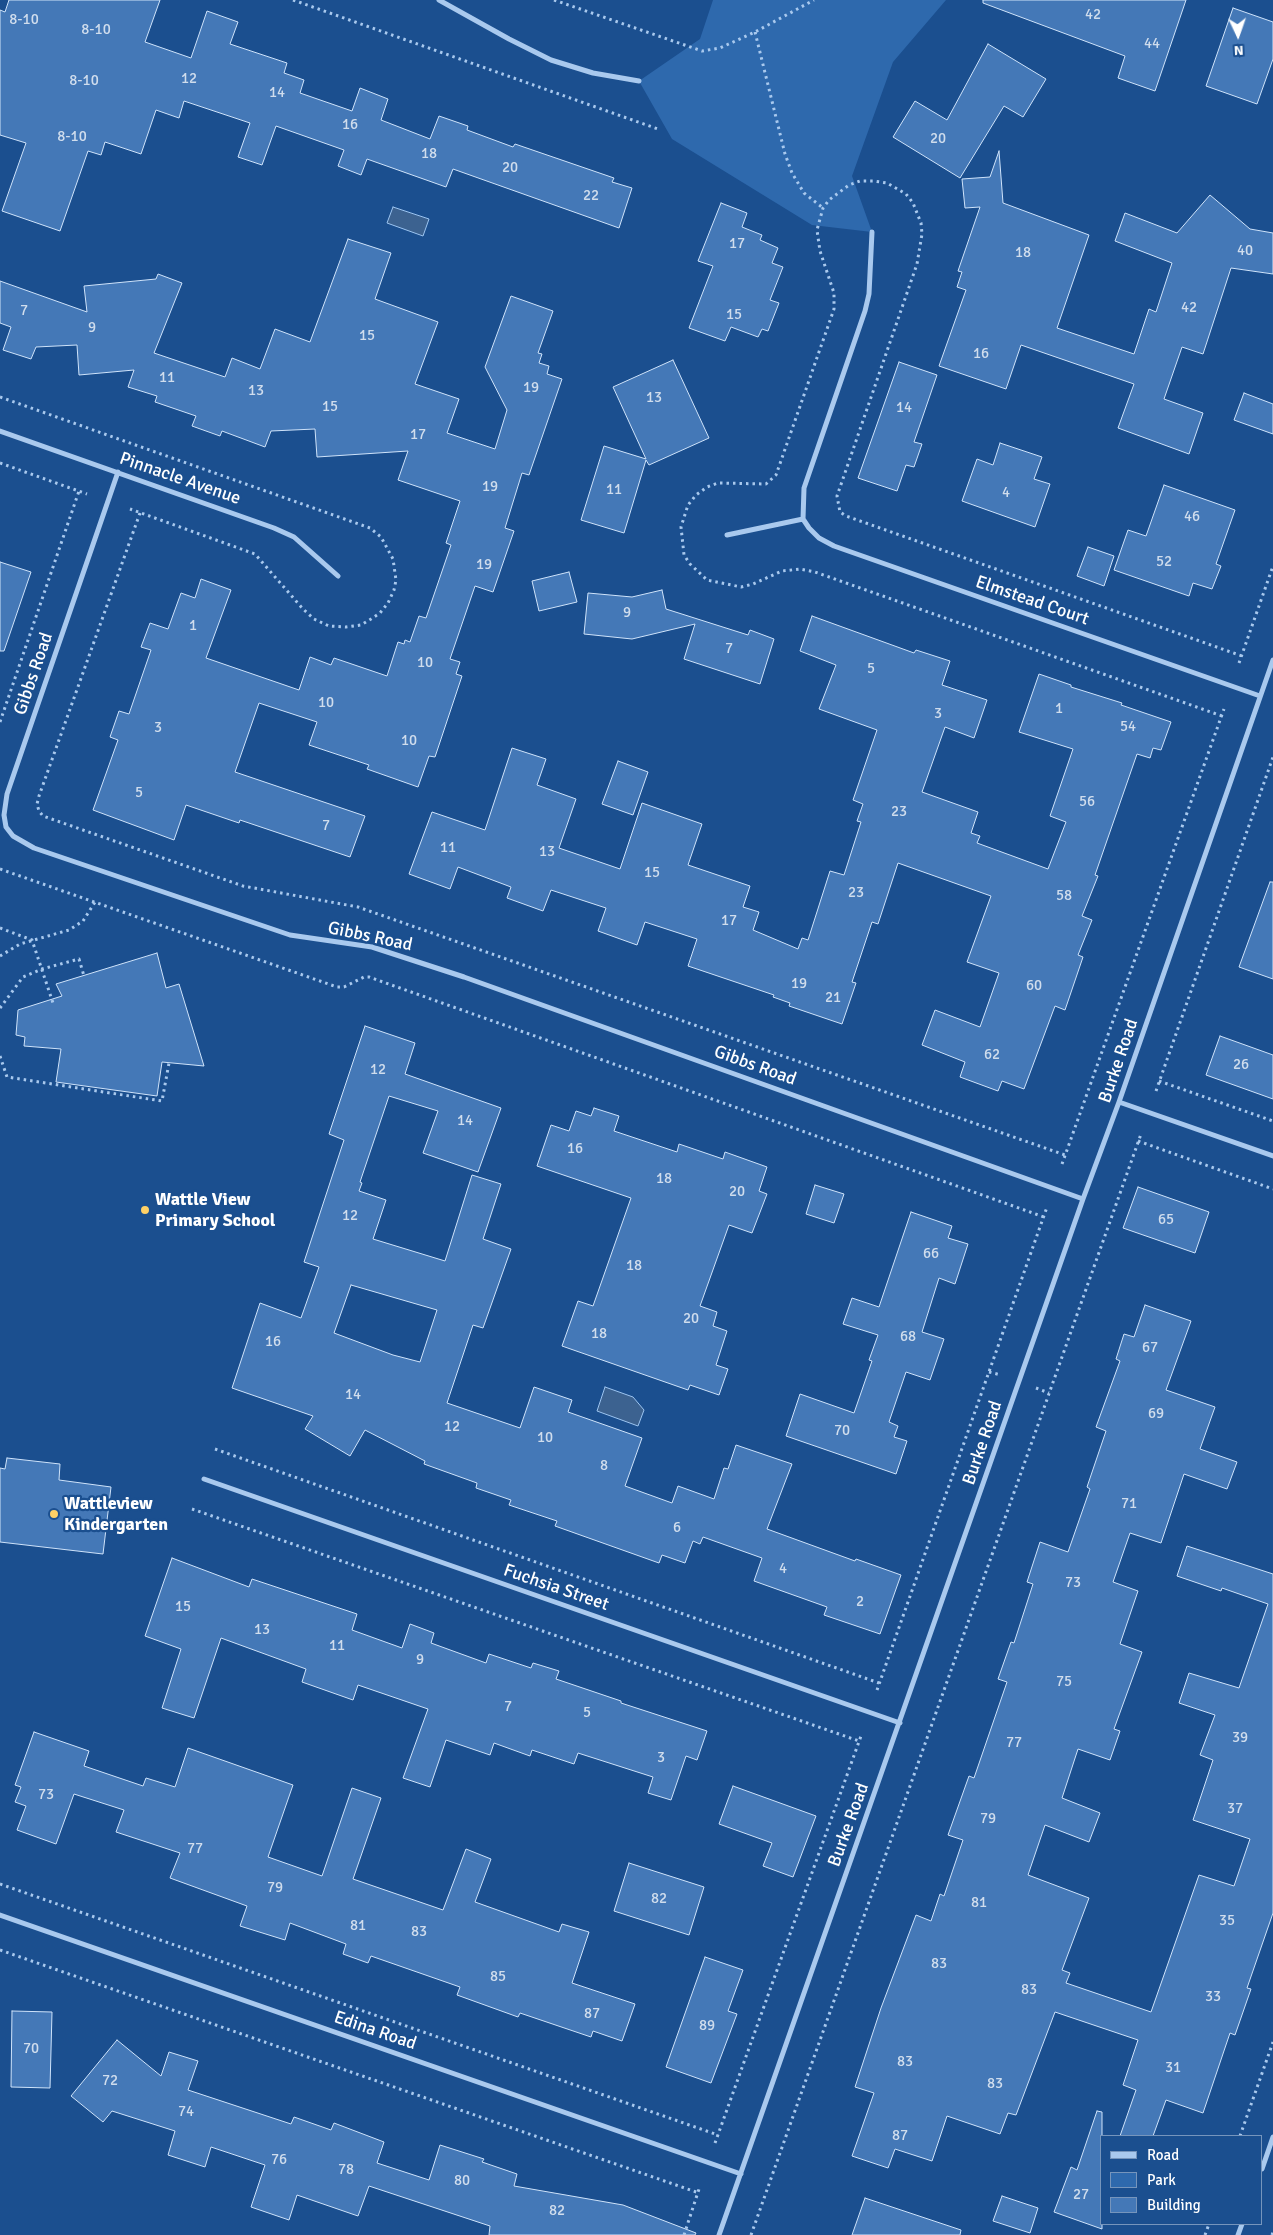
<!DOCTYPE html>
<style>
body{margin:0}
#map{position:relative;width:1273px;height:2235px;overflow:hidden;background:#1b4f8f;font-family:Signika,sans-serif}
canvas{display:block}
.legend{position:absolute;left:1100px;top:2135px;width:162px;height:90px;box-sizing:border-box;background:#1b4f8f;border:1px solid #7695bc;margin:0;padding:6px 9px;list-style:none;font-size:15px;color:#fff}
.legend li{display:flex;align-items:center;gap:10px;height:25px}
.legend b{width:25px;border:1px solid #7695bc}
.north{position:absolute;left:1213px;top:10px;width:50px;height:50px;-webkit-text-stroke:4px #1b4f8f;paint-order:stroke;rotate:177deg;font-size:14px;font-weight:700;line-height:20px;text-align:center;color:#fff}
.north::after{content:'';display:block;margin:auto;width:18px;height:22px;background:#fff;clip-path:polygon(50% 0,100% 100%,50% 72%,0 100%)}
</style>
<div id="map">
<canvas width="1273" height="2235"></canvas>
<ul class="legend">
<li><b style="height:6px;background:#a9c9ee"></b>Road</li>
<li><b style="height:14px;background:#2e69ad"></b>Park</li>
<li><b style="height:14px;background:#4478b7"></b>Building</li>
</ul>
<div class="north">N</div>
</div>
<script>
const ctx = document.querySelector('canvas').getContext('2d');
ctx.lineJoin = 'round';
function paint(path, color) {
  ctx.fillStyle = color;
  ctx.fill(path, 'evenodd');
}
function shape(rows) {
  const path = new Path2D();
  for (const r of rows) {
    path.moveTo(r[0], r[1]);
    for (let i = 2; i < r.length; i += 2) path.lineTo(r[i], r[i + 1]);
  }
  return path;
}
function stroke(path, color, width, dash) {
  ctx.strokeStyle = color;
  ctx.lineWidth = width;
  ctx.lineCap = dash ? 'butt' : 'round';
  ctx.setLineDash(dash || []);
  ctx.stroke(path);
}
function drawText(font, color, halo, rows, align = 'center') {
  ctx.font = font + ' Signika,sans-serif';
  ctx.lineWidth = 4.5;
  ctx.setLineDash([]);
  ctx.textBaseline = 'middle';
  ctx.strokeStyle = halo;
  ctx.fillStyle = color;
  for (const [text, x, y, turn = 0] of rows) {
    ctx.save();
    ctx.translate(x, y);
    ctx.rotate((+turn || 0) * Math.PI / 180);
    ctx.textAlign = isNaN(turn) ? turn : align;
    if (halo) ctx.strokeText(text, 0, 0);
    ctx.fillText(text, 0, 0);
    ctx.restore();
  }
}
paint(shape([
 [713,0,946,0,893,62,852,176,872,232,812,225,672,139,639,81,700,39]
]), '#2e69ad');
const water = shape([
 [393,207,429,219,423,236,387,223,393,207],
 [605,1387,633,1397,644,1410,638,1426,597,1411,605,1387]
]);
paint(water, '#3c6290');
stroke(water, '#9cc4f0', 1);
const building = shape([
 [9,0,160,0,145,42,191,58,207,11,238,22,230,44,287,63,284,73,304,80,300,93,352,111,360,88,388,99,381,120,430,139,439,116,468,126,467,130,513,147,515,144,614,178,612,182,632,188,619,228,453,169,446,187,367,159,361,175,338,166,344,150,276,126,262,165,238,157,250,123,184,101,179,118,156,110,141,154,105,142,101,155,88,151,60,231,2,211,26,143,0,135,0,10,5,12,9,0],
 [983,0,1186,0,1155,91,1118,78,1125,56,983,3,983,0],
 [1233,8,1273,22,1273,59,1257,104,1206,86,1233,8],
 [988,44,1046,79,1023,117,1004,106,960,178,893,137,915,101,947,120,988,44],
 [999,151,1003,203,1089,235,1057,328,1134,354,1149,309,1156,312,1172,263,1115,241,1125,213,1177,233,1210,195,1250,229,1273,233,1273,274,1231,268,1203,354,1182,347,1164,399,1203,413,1189,454,1118,428,1134,384,1021,345,1006,389,939,366,966,290,957,287,962,272,958,271,980,207,965,208,962,179,990,177,999,151],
 [721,203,747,213,742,227,762,235,760,240,778,248,772,263,783,267,770,300,779,303,768,331,762,329,758,337,731,327,725,341,689,328,713,266,698,261,721,203],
 [348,239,391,253,375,299,438,322,415,384,459,399,447,433,495,449,507,410,485,367,511,296,553,311,538,353,542,354,539,363,549,366,547,374,562,379,529,475,522,473,505,528,514,531,493,592,475,586,450,659,460,662,456,674,462,676,435,757,429,756,418,787,367,769,369,765,309,745,317,722,259,703,235,772,365,816,350,857,240,820,239,823,186,805,174,840,93,810,118,740,110,737,119,711,129,714,151,650,141,647,150,623,168,629,181,593,195,598,201,579,231,590,206,658,299,690,310,657,331,665,334,658,387,676,398,642,404,644,405,640,410,642,419,616,426,618,451,545,446,543,460,501,398,480,408,451,317,457,315,429,271,431,265,447,222,431,220,436,192,426,196,416,155,402,157,396,128,387,134,370,79,375,77,345,36,347,31,359,3,350,11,327,0,323,0,281,87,312,84,286,156,279,158,274,182,283,154,353,225,377,232,358,260,369,275,329,310,342,348,239],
 [673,360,709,438,649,465,646,460,624,533,581,520,604,446,646,459,613,387,673,360],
 [899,362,937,375,914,442,922,444,914,467,906,465,897,491,858,478,899,362],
 [1244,393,1273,404,1273,434,1234,420,1244,393],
 [1000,443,1042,457,1034,479,1050,484,1035,527,962,501,977,459,993,465,1000,443],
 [1164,485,1235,510,1216,564,1221,566,1212,589,1193,583,1189,596,1114,570,1128,530,1146,536,1164,485],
 [1088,547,1114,556,1104,586,1077,576,1088,547],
 [0,562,31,572,4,651,0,651,0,562],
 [569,572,577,602,539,611,532,581,569,572],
 [662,590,666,609,748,635,750,630,774,639,760,684,684,659,695,624,632,639,584,634,588,593,632,597,662,590],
 [812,616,914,653,916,650,950,661,942,685,987,700,974,738,945,727,922,792,978,812,971,833,980,836,977,843,1048,869,1066,822,1050,816,1073,749,1019,732,1039,674,1071,685,1071,687,1122,703,1121,705,1171,722,1161,750,1153,748,1150,758,1137,754,1095,875,1098,876,1082,916,1092,920,1078,955,1083,957,1065,1010,1055,1006,1024,1089,1002,1081,998,1091,960,1077,965,1062,922,1045,935,1010,980,1027,999,973,967,962,991,896,898,863,878,924,872,922,852,982,856,983,842,1024,789,1006,790,1003,773,997,774,995,688,966,697,939,645,922,637,945,598,931,606,908,551,890,543,911,507,898,511,887,458,867,450,889,409,874,432,812,485,830,512,748,546,759,537,785,576,799,559,848,620,869,642,803,702,824,688,865,750,886,743,907,759,912,753,930,798,949,802,938,808,940,830,871,844,875,861,822,857,821,863,804,853,800,877,730,819,709,836,665,800,651,812,616],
 [618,761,648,772,633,815,602,804,618,761],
 [1270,882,1273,882,1273,979,1239,967,1270,882],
 [157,953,166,988,179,984,204,1066,162,1062,157,1096,56,1082,61,1049,24,1046,25,1037,16,1035,18,1010,62,996,56,984,157,953],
 [365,1026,415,1043,405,1074,501,1108,478,1172,423,1153,438,1111,389,1096,360,1182,362,1183,359,1191,386,1200,373,1239,445,1261,472,1175,501,1184,483,1239,511,1249,483,1328,473,1325,447,1403,520,1428,534,1387,572,1400,568,1412,642,1438,625,1486,672,1503,678,1486,714,1499,724,1468,728,1469,736,1445,792,1464,767,1529,855,1561,856,1559,901,1575,880,1634,824,1615,827,1607,754,1581,762,1558,703,1537,700,1544,693,1541,685,1563,662,1555,659,1563,555,1526,557,1521,509,1505,511,1500,476,1488,477,1483,424,1464,425,1461,365,1430,350,1456,305,1429,313,1416,232,1388,260,1303,301,1318,319,1267,304,1262,344,1140,329,1134,365,1026],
 [351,1285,437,1310,420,1362,393,1355,334,1333,351,1285],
 [1220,1036,1273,1055,1273,1099,1206,1075,1220,1036],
 [594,1108,619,1116,614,1131,677,1152,679,1144,723,1159,725,1152,767,1167,759,1191,767,1194,752,1233,729,1225,700,1306,717,1312,713,1326,727,1331,716,1365,728,1369,719,1395,690,1385,688,1390,562,1346,578,1301,593,1306,631,1198,537,1166,551,1125,569,1131,576,1111,591,1116,594,1108],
 [815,1185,844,1194,834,1223,806,1214,815,1185],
 [1138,1187,1209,1212,1195,1253,1123,1228,1138,1187],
 [911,1212,952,1226,948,1238,968,1244,955,1284,939,1278,922,1332,944,1339,930,1380,906,1372,889,1422,898,1426,894,1437,907,1441,896,1474,786,1436,800,1394,854,1413,872,1361,869,1360,878,1335,843,1324,852,1298,879,1307,911,1212],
 [1145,1305,1191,1321,1166,1390,1215,1407,1200,1449,1237,1462,1227,1489,1184,1474,1161,1543,1130,1533,1113,1582,1138,1591,1120,1644,1142,1652,1114,1729,1120,1731,1110,1760,1078,1749,1062,1798,1100,1813,1089,1842,1045,1825,1028,1875,1089,1898,1062,1970,1070,1973,1066,1983,1151,2012,1199,1875,1234,1886,1250,1839,1193,1820,1213,1760,1200,1755,1215,1715,1179,1703,1189,1673,1239,1688,1268,1604,1222,1588,1221,1591,1177,1576,1187,1546,1273,1574,1273,1913,1247,1988,1251,1989,1235,2035,1230,2033,1203,2113,1166,2100,1153,2136,1120,2136,1136,2090,1123,2085,1138,2040,1055,2012,1016,2115,1008,2113,1000,2134,947,2116,932,2161,895,2149,888,2168,852,2156,874,2093,855,2087,881,2008,916,1915,931,1921,940,1894,944,1896,963,1840,948,1835,969,1776,974,1778,1007,1682,998,1679,1011,1642,1014,1643,1033,1584,1027,1582,1040,1542,1068,1552,1090,1489,1087,1487,1106,1431,1096,1427,1120,1361,1116,1359,1124,1334,1134,1337,1145,1305],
 [7,1458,60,1464,59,1480,111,1487,103,1554,0,1542,0,1468,5,1469,7,1458],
 [172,1558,249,1587,252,1579,357,1614,352,1630,402,1648,410,1624,434,1633,431,1643,486,1663,489,1654,531,1668,533,1663,559,1671,556,1679,621,1701,621,1703,707,1731,697,1760,686,1756,671,1800,648,1793,653,1777,578,1753,574,1764,532,1750,530,1756,494,1743,490,1755,446,1740,430,1787,403,1778,428,1709,358,1685,353,1700,302,1682,306,1669,221,1638,194,1718,162,1708,181,1649,145,1636,172,1558],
 [34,1732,89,1751,84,1766,143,1786,146,1778,175,1787,188,1748,293,1785,268,1857,322,1876,352,1788,381,1798,353,1879,443,1910,466,1849,491,1859,475,1902,559,1932,562,1924,589,1932,572,1983,635,2004,622,2041,593,2031,591,2037,520,2013,518,2017,457,1995,460,1987,371,1956,368,1963,343,1954,346,1944,290,1923,285,1940,240,1926,247,1906,170,1878,180,1853,116,1832,124,1810,74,1794,56,1844,17,1830,26,1806,15,1802,21,1787,15,1785,34,1732],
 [733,1786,816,1816,793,1877,763,1866,772,1843,719,1824,733,1786],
 [629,1863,704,1887,689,1935,614,1911,629,1863],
 [705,1957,743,1970,728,2011,737,2014,711,2083,666,2067,705,1957],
 [12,2011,52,2012,50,2088,11,2087,12,2011],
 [117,2040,161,2076,169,2052,198,2061,188,2090,291,2124,294,2117,331,2130,334,2123,384,2142,377,2163,429,2180,440,2145,484,2159,482,2162,517,2174,514,2186,623,2205,696,2233,695,2235,489,2235,490,2226,369,2186,358,2216,297,2195,289,2220,251,2207,265,2165,211,2147,205,2167,168,2155,175,2131,112,2111,103,2122,71,2096,117,2040],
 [1097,2111,1102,2112,1102,2229,1054,2212,1071,2167,1077,2170,1097,2111],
 [1002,2196,1038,2208,1030,2233,993,2221,1002,2196],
 [865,2198,961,2230,960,2235,852,2235,865,2198]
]);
paint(building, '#4478b7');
stroke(building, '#cfe3fa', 1);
stroke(shape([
 [293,0,658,129],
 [554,0,702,51,720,48,755,32,814,0],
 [755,32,785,154,792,173,804,193,823,208],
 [0,397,370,528,381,537,393,559,396,580,394,590,388,603,380,613,371,619,361,625,346,627,329,626,314,619,303,609,255,554,130,509],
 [0,463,87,494],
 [140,513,39,796,37,804,39,811,43,816,243,886,358,907,1065,1155],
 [1239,663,1273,566],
 [1222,716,815,572,800,569,782,571,753,584,741,587,707,580,690,564,684,555,681,527,688,505,696,495,707,487,718,483,766,484,776,475,834,309,834,293,820,251,817,230,823,208,829,200,849,185,860,181,874,181,887,183,906,194,913,203,921,223,922,234,917,264,837,496,840,512,846,516,1242,656],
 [0,722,79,491],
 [0,869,337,987,344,987,364,977,369,977,1044,1217],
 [0,928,32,940,53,1003],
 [0,956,20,944,69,930,83,921,95,902],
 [0,1008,23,977,42,969,79,959,84,976],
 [0,1056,7,1077,162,1101,169,1063],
 [1159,1081,1273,1121],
 [1156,1091,1273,757],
 [1138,1141,1273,1189],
 [1062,1164,1224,709],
 [989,1372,1001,1375],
 [1036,1388,1049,1393],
 [215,1449,879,1683],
 [192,1509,859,1741],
 [877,1690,1047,1207],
 [0,1884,718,2135],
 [0,1950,699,2193],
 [1240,2136,1273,2042],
 [715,2143,861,1736],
 [684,2235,700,2186],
 [751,2235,1141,1134],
 [1205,2235,1209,2224],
 [1272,2235,1273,2232]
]), '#a9c9ee', 3, [2.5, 4]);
stroke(shape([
 [439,0,509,39,551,60,593,73,639,81],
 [872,232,869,294,865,311,804,488,803,519,809,528,819,538,834,546,1260,696],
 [0,431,274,528,294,537,338,576],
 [118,472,7,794,4,815,6,827,13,836,34,848,290,935,372,947,464,977,1083,1199],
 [727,535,803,519],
 [1119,1102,1273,1156],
 [204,1479,900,1723],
 [0,1915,741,2174],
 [1262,2169,1273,2137],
 [719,2235,1083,1199,1119,1102,1273,660],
 [1238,2235,1242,2224]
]), '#a9c9ee', 5);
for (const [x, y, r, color] of [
 [145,1210,5,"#ffd166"],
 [54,1514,5,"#ffd166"]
]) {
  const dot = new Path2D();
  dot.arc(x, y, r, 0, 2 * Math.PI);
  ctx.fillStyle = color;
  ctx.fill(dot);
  stroke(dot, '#1b4f8f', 2);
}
drawText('15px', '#d0dded', null, [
 ["42",1093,15],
 ["8-10",24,20],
 ["8-10",96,30],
 ["44",1152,44],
 ["12",189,79],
 ["8-10",84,81],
 ["14",277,93],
 ["16",350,125],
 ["8-10",72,137],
 ["20",938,139],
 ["18",429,154],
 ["20",510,168],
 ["22",591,196],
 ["17",737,244],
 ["40",1245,251],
 ["18",1023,253],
 ["42",1189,308],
 ["7",24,311],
 ["15",734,315],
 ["9",92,328],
 ["15",367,336],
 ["16",981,354],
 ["11",167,378],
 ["19",531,388],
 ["13",256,391],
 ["13",654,398],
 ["15",330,407],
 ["14",904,408],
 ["17",418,435],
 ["19",490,487],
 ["11",614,490],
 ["4",1006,493],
 ["46",1192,517],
 ["52",1164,562],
 ["19",484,565],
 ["9",627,613],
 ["1",193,626],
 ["7",729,649],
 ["10",425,663],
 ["5",871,669],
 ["10",326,703],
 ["1",1059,709],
 ["3",938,714],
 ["54",1128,727],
 ["3",158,728],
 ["10",409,741],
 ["5",139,793],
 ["56",1087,802],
 ["23",899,812],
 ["7",326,826],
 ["11",448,848],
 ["13",547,852],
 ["15",652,873],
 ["23",856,893],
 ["58",1064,896],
 ["17",729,921],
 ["19",799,984],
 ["60",1034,986],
 ["21",833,998],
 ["62",992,1055],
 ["26",1241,1065],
 ["12",378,1070],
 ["14",465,1121],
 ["16",575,1149],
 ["18",664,1179],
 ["20",737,1192],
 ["12",350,1216],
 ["65",1166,1220],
 ["66",931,1254],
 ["18",634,1266],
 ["20",691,1319],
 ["18",599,1334],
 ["68",908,1337],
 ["16",273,1342],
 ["67",1150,1348],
 ["14",353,1395],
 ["69",1156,1414],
 ["12",452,1427],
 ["70",842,1431],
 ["10",545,1438],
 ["8",604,1466],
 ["71",1129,1504],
 ["6",677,1528],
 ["4",783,1569],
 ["73",1073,1583],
 ["2",860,1602],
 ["15",183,1607],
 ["13",262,1630],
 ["11",337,1646],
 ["9",420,1660],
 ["75",1064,1682],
 ["7",508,1707],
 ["5",587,1713],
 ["39",1240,1738],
 ["77",1014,1743],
 ["3",661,1758],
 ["73",46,1795],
 ["37",1235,1809],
 ["79",988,1819],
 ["77",195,1849],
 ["79",275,1888],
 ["82",659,1899],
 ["81",979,1903],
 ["35",1227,1921],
 ["81",358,1926],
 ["83",419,1932],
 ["83",939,1964],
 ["85",498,1977],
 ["83",1029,1990],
 ["33",1213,1997],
 ["87",592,2014],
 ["89",707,2026],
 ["70",31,2049],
 ["83",905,2062],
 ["31",1173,2068],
 ["72",110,2081],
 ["83",995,2084],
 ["74",186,2112],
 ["87",900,2136],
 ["76",279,2160],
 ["78",346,2170],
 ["80",462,2181],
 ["27",1081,2195],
 ["82",557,2211]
]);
drawText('18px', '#fff', '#1b4f8f', [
 ["Pinnacle Avenue",180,479,19],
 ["Elmstead Court",1032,601,19],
 ["Gibbs Road",34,674,-71],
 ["Gibbs Road",370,937,12],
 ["Burke Road",1119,1061,-71],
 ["Gibbs Road",755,1066,20],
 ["Burke Road",983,1443,-71],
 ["Fuchsia Street",556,1588,19],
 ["Burke Road",849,1825,-70],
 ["Edina Road",375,2031,19]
]);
drawText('bold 18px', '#fff', '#1b4f8f', [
 ["Wattle View",155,1200],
 ["Primary School",155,1221],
 ["Wattleview",64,1504],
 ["Kindergarten",64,1525]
], 'left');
</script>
